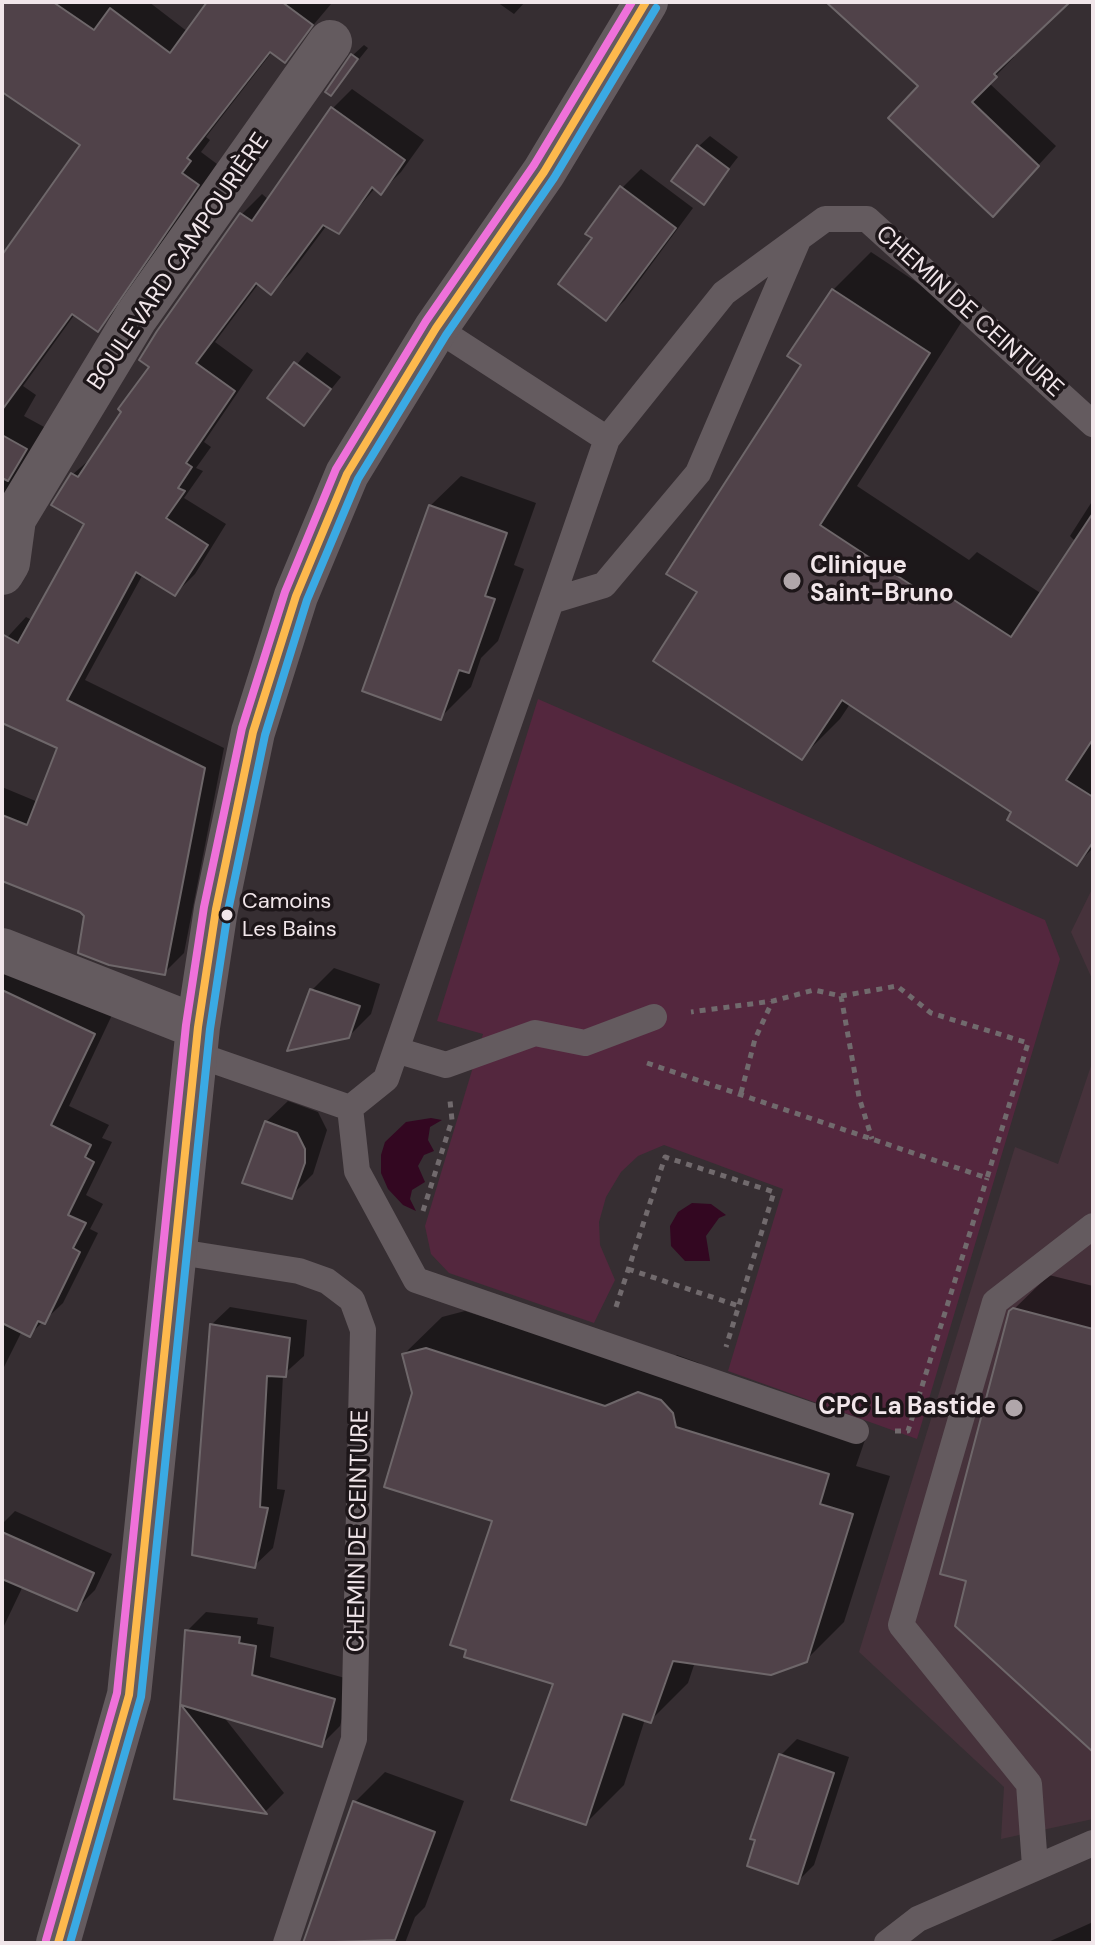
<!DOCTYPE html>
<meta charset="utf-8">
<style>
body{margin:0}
#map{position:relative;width:1095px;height:1945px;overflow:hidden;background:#362e32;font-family:"DM Sans",sans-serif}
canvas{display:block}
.frame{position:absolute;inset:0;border:4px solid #f1e6ea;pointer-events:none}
</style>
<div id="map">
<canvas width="1095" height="1945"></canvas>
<div class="frame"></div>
</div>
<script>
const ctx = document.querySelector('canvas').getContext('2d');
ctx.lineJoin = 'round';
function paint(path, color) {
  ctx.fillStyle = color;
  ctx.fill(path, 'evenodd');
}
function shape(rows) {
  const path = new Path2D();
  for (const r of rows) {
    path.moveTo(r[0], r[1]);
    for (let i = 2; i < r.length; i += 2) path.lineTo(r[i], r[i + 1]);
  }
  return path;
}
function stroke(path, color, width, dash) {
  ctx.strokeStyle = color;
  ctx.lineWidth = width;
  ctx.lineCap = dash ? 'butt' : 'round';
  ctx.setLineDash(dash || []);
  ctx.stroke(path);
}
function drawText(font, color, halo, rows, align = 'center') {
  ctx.font = font + ' "DM Sans",sans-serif';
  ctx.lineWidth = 7;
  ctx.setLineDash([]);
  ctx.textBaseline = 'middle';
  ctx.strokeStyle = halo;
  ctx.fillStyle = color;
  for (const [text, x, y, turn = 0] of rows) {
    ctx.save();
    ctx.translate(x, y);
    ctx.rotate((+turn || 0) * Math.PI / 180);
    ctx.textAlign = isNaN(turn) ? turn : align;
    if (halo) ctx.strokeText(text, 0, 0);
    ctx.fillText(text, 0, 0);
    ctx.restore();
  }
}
paint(shape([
 [1093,887,1093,981,1071,932],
 [1093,1060,1093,1819,1001,1839,1004,1787,859,1652,1015,1147,1058,1164]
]), '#46323b');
paint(shape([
 [538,699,1045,920,1060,959,917,1439,728,1371,783,1189,664,1145,638,1156,621,1172,606,1197,599,1222,600,1245,615,1280,594,1323,449,1273,431,1254,425,1226,483,1034,437,1021]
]), '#54273e');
paint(shape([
 [431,1118,442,1120,430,1127,428,1140,434,1151,424,1155,418,1166,425,1182,412,1190,410,1199,416,1211,403,1205,388,1189,381,1173,381,1155,385,1142,406,1122],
 [692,1203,711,1204,726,1215,719,1218,706,1236,710,1261,685,1261,671,1246,670,1226,678,1212]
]), '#330721');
paint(shape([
 [2,2,149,2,188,32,210,2,331,4,284,60,272,52,206,137,210,140,201,152,217,164,118,309,98,329,75,314,23,386,36,395,24,416,46,428,2,518,2,258,82,145,6,93,2,97],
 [497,2,525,2,514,14],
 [829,2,1063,2,1011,54,1014,57,989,83,1056,146,1011,195,921,85],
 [364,45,368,48,331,94,353,55],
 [352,89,424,140,401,172,381,192,375,188,339,231,327,225,291,273,271,293,259,283,215,342,253,370,204,442,211,447,196,468,203,471,184,498,226,524,195,574,175,594,143,574,85,680,224,748,184,953,164,973,81,910,2,879,2,787,38,802,59,747,2,720,2,643,26,617,32,620,87,523,73,474,95,455,242,214,262,194,269,200,332,109],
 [710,136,738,157,703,202,699,146],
 [641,169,693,208,625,300,606,319,595,237,622,188],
 [871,252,966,315,857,486,969,560,977,552,1042,594,1076,542,1070,536,1093,500,1093,848,1077,864,1014,812,850,704,840,719,802,757,700,592,804,365,833,290],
 [307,352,341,377,304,423,270,398],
 [461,476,536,503,514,565,524,569,498,641,481,658,471,687,441,717,430,506],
 [2,964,112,1015,69,1106,109,1125,102,1138,112,1142,86,1195,103,1204,90,1229,98,1233,63,1303,29,1335,22,1331,2,1371],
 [334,968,380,984,371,1014,348,1037,312,990],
 [288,1101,318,1112,327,1130,313,1174,291,1196,266,1122],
 [1049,1275,1093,1286,1093,1749,968,1579,1011,1312],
 [230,1307,307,1320,304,1356,283,1375,277,1489,285,1490,273,1548,254,1566,211,1325],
 [465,1311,644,1369,677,1355,699,1363,710,1375,866,1437,856,1466,890,1476,844,1622,806,1660,695,1662,688,1683,650,1721,645,1719,624,1785,586,1823,555,1683,494,1520,414,1393,404,1354,442,1317],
 [15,1511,112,1554,95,1590,76,1609,23,1586,2,1630,2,1524],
 [206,1612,258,1618,257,1624,274,1627,270,1657,352,1680,340,1726,321,1745,223,1716,284,1793,266,1811,176,1797,187,1631],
 [797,1739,849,1757,814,1865,798,1881,781,1755],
 [385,1772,464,1801,425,1907,415,1917,405,1943,302,1943,355,1802],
 [1093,1922,1093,1943,1046,1943]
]), '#0007');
const building = shape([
 [2,2,53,2,94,30,110,8,170,53,207,2,282,2,313,25,285,63,270,52,187,158,191,161,182,173,199,185,98,332,72,314,2,410,2,255,80,145,2,92,2,2],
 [826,2,1070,2,994,74,997,77,972,102,1039,166,993,217,888,118,918,86,826,2],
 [351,54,358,59,331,96,325,92,351,54],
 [331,107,405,160,381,195,372,187,339,234,323,225,271,295,256,283,196,363,235,391,186,463,192,467,178,488,185,491,166,518,208,545,175,596,136,572,67,700,205,768,165,975,109,965,78,953,84,916,80,912,2,881,2,815,27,825,57,748,2,723,2,634,18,643,84,524,51,505,71,473,78,477,121,412,118,409,149,367,139,360,157,331,240,213,252,221,331,107],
 [697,145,729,169,704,205,671,181,697,145],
 [620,186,676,228,606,321,558,284,592,238,585,234,620,186],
 [832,289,930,353,820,525,931,598,937,589,1011,637,1093,513,1093,739,1066,780,1093,797,1093,842,1077,866,1007,820,1011,812,842,700,802,760,653,661,697,592,666,574,801,365,787,356,832,289],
 [294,362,331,389,304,426,267,398,294,362],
 [2,435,27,449,8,481,2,478,2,435],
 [429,505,507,533,485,596,495,599,469,673,459,670,441,720,362,691,429,505],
 [310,989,360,1006,349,1038,287,1051,310,989],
 [2,990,95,1034,51,1125,91,1145,85,1157,94,1162,68,1215,86,1223,73,1248,80,1252,45,1324,38,1321,30,1337,2,1323,2,990],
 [265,1121,297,1133,305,1149,305,1163,292,1199,242,1183,265,1121],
 [1013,1308,1093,1329,1093,1752,955,1626,966,1581,940,1574,1009,1311,1013,1308],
 [210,1324,290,1338,286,1377,267,1376,260,1507,268,1508,255,1568,192,1555,210,1324],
 [426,1348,605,1406,638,1392,661,1400,673,1413,676,1427,829,1474,820,1504,853,1514,807,1662,771,1675,673,1661,651,1723,623,1714,586,1825,511,1800,553,1684,464,1657,466,1650,450,1645,492,1521,384,1487,412,1393,402,1354,426,1348],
 [2,1532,94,1573,77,1611,2,1579,2,1532],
 [185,1630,240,1637,239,1643,256,1646,252,1675,335,1699,322,1747,181,1705,267,1814,174,1799,185,1630],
 [779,1754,834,1773,798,1884,747,1866,755,1840,750,1839,779,1754],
 [353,1801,435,1832,395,1940,303,1943,353,1801]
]);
paint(building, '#504249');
stroke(building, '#6e676a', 2);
stroke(shape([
 [841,996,859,1097,872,1139],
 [647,1063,987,1178,1028,1043,931,1013,897,986,841,996,814,990,773,1001,691,1012],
 [741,1093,755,1039,772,1002],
 [423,1211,452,1120,450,1101],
 [628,1269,739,1306],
 [616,1307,665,1157,774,1192,726,1347],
 [895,1431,908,1431,987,1178]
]), '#716a6d', 5, [6, 6]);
stroke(shape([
 [436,328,607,439,724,293,825,219,867,219,1093,424],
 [551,601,604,585,698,473,798,240],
 [396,1050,446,1065,535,1033,585,1043,654,1017],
 [195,1054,350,1108,357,1171,416,1280,856,1431],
 [350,1108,386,1079,607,439],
 [173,1251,299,1271,327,1281,352,1300,363,1330,354,1739,286,1943],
 [1035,1866,1029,1784,901,1625,995,1302,1093,1226],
 [887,1943,918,1919,1093,1843]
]), '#645b5f', 26);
stroke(shape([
 [2,573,8,563,14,519,136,317,330,42],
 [2,950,198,1027],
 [58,1943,129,1695,198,1027,216,909,253,732,296,596,347,474,436,328,544,172,646,2]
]), '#645b5f', 44);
stroke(shape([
 [58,1943,129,1695,198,1027,216,909,253,732,296,596,347,474,436,328,544,172,646,2]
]), '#fdb94d', 8);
stroke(shape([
 [70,1943,141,1697,210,1029,228,911,265,735,307,600,358,479,446,335,554,178,656,8]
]), '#3aaae4', 8);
stroke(shape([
 [46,1940,117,1693,186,1025,204,907,242,728,285,592,336,469,426,321,534,165,632,2]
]), '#ef71da', 8);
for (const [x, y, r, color] of [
 [792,581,10,"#b0a6aa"],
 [227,915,7,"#f1e6ea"],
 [1014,1408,10,"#b0a6aa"]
]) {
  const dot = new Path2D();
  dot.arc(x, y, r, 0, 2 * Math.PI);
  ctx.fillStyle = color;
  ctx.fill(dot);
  stroke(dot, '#1d1619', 3);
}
drawText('22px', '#f1e6ea', '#1d1619', [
 ["Camoins",242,902],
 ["Les Bains",242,930]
], 'left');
drawText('24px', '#f1e6ea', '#1d1619', [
 ["BOULEVARD CAMPOURIÈRE",179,262,-56],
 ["CHEMIN DE CEINTURE",969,312,42],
 ["CHEMIN DE CEINTURE",359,1531,-89]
]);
drawText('bold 24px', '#f1e6ea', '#1d1619', [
 ["Clinique",810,567],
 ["Saint-Bruno",810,595],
 ["CPC La Bastide",996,1408,"right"]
], 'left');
</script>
